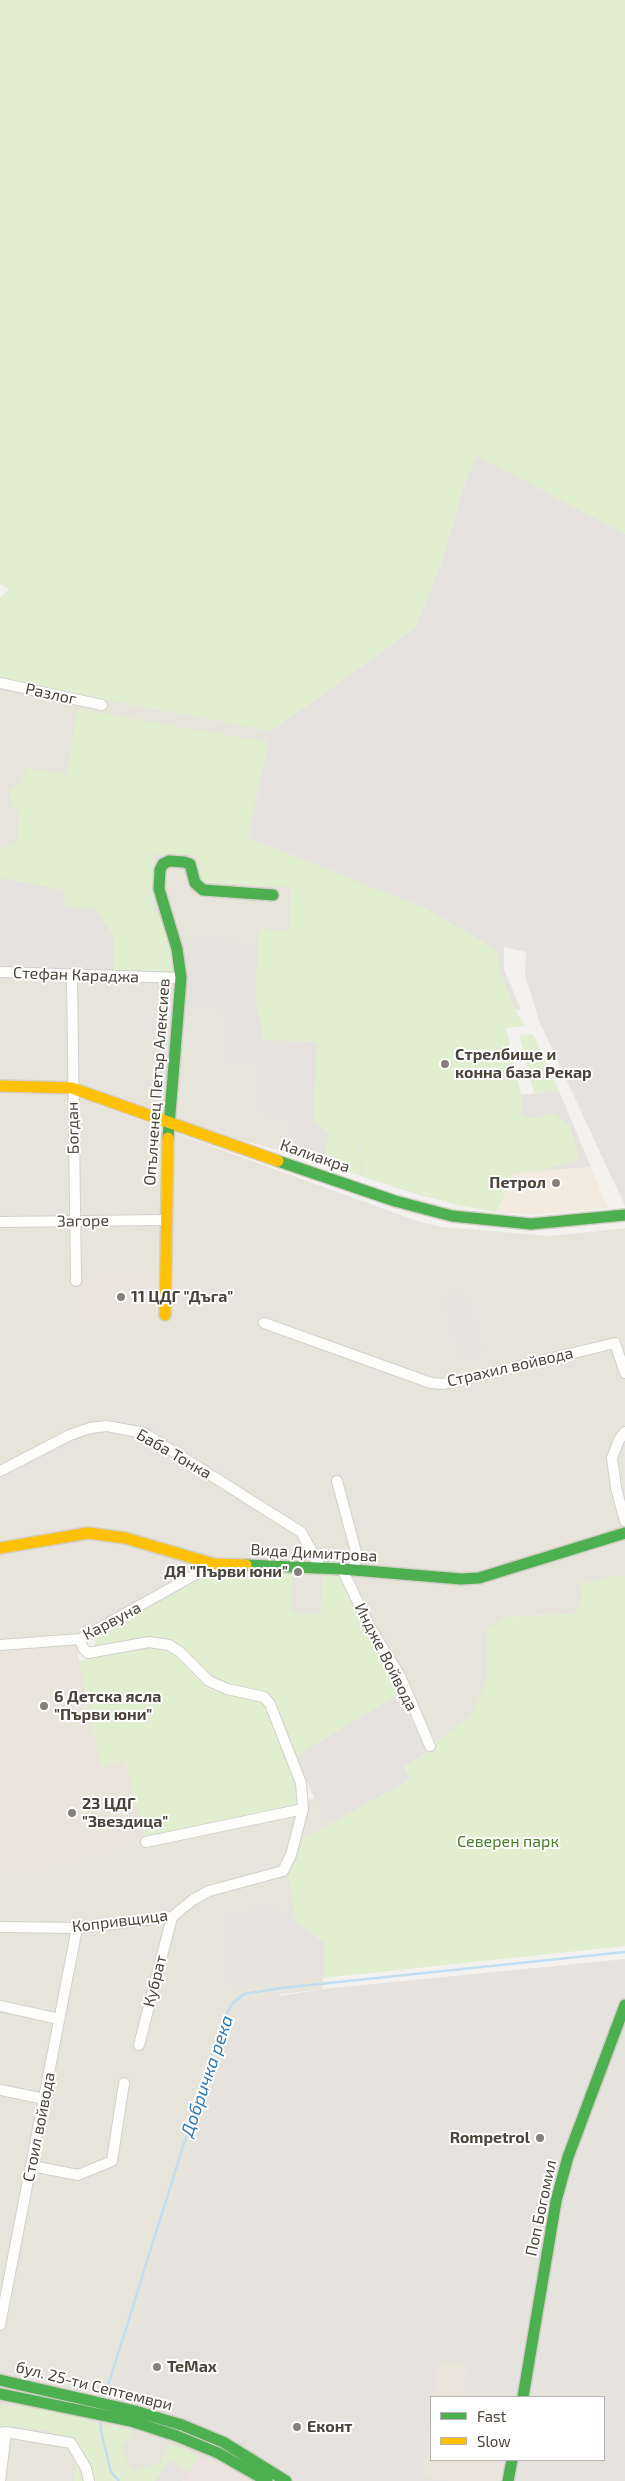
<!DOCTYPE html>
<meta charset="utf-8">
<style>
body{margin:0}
#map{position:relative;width:625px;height:2481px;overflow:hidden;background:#f4f2ee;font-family:"Exo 2",sans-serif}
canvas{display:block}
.legend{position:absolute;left:430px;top:2396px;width:175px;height:65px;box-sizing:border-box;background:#fff;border:1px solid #b7b4b0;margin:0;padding:6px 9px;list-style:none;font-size:15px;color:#4b4439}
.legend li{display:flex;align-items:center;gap:10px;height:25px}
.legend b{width:25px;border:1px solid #b7b4b0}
</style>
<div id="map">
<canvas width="625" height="2481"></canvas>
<ul class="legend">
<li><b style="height:6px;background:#4caf50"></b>Fast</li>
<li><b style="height:6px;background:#ffc107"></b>Slow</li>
</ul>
</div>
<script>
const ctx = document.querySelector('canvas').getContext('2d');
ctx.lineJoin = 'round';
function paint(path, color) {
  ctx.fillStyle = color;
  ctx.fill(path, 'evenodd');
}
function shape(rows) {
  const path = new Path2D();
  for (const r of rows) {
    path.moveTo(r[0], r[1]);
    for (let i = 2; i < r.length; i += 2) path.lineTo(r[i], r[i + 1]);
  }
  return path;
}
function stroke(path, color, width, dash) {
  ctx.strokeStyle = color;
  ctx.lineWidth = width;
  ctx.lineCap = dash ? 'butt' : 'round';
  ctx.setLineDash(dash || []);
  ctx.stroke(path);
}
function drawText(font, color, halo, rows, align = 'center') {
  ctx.font = font + ' "Exo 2",sans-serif';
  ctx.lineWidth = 4;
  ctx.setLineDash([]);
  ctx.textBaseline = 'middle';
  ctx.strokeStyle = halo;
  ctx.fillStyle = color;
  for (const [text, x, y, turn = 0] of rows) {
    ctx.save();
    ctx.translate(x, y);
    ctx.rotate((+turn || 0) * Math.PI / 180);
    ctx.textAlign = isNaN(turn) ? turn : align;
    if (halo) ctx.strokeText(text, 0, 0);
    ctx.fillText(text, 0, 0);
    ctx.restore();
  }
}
paint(shape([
 [0,677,87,696,271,731,249,837,354,879,351,1003,363,1177,323,1162,226,1136,170,1116,0,1080],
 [0,1093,71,1095,417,1221,442,1227,551,1236,625,1228,625,1576,621,1575,582,1600,575,1614,505,1617,484,1691,470,1717,430,1746,428,1752,341,1576,323,1575,321,1615,291,1613,217,1570,142,1613,94,1639,76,1645,101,1766,253,1815,315,1798,327,1826,303,1839,296,1922,324,1942,323,1989,281,1994,227,2028,113,2398,0,2374],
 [0,2398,109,2421,175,2442,216,2459,255,2481,0,2481]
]), '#e7e4dc');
paint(shape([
 [591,1167,608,1208,531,1215,496,1212,514,1173]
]), '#f3ebdf');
paint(shape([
 [477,455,625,534,625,1206,540,1023,525,976,526,952,504,947,504,969,521,1010,371,1000,465,1100,559,1091,591,1167,514,1173,496,1212,423,1196,363,1177,351,1003,354,879,249,837,271,731,415,628,443,559,463,487],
 [0,878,64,890,65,907,95,909,114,937,113,970,0,965],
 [179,938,258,945,255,995,317,1042,313,1121,329,1133,323,1162,292,1154,296,1118,263,1112,263,1061,227,1060,225,1009,185,1007],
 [399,1694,428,1752,404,1767,411,1779,327,1826,295,1756],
 [271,1908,296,1922,324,1942,324,1978,232,1987,226,1915],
 [625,1959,625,2481,255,2481,216,2459,175,2442,109,2421,114,2388,227,2028,238,2008,247,2001,323,1989],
 [431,2397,604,2397,604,2460,431,2460]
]), '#e6e2de');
paint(shape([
 [160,1269,158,1322,82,1320,83,1274,113,1273],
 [76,1645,101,1766,125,1760,148,1846,0,1877,0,1649],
 [439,2361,467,2366,463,2397,434,2397],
 [431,2418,431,2460,506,2460,504,2476,498,2481,449,2481,423,2477]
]), '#eae5da');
paint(shape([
 [199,2456,219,2464,251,2481,182,2481]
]), '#eee3df');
paint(shape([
 [0,0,625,0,625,534,477,456,463,487,443,559,415,628,271,731,87,696,0,677,0,596,2,597,9,589,0,583],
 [77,709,268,742,247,838,425,908,497,950,497,959,505,985,515,1009,525,1026,506,1028,521,1094,522,1116,535,1118,554,1113,569,1125,579,1154,575,1161,535,1172,514,1173,496,1212,457,1205,363,1177,358,1107,361,1176,323,1162,329,1133,313,1121,317,1042,263,1040,255,995,259,929,290,931,291,887,204,883,197,875,197,855,153,854,153,912,159,915,172,952,174,973,113,972,114,937,95,909,65,907,64,890,0,878,0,848,11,845,18,839,19,811,12,805,9,791,21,781,27,768,67,775],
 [533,1034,559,1091,534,1093,519,1035],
 [217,1570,293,1573,291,1613,321,1615,323,1574,341,1576,399,1694,295,1756,270,1697,265,1691,217,1682,168,1640,96,1649,94,1639],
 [621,1575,625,1576,625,1946,324,1978,324,1943,296,1922,288,1876,303,1839,411,1779,404,1767,428,1752,430,1746,470,1717,487,1680,487,1629,505,1617,575,1614,582,1600,580,1584],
 [146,1646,163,1646,172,1652,196,1678,211,1690,225,1694,252,1697,262,1702,268,1711,287,1757,299,1792,299,1803,145,1838,125,1760,101,1767,79,1661],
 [19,2402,86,2415,85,2421,134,2431,121,2448,132,2471,161,2463,169,2443,199,2456,188,2472,170,2460,155,2481,93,2481,74,2441,53,2436,53,2432,16,2426,7,2429,0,2428,0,2405,17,2408],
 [77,2463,82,2472,84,2481,73,2481]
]), '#e1eecf');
paint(shape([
 [463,1291,483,1353,464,1359,445,1298],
 [170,2460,188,2472,182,2481,155,2481],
 [346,2472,377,2481,335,2481,341,2474]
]), '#e6e3df');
stroke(shape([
 [108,2386,221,2025,232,2004,244,1994,281,1988,625,1952],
 [100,2421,101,2431,111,2472,119,2481]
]), '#c0ddf1', 2.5);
const street = shape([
 [0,683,102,705],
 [0,972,181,978],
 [72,975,76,1281],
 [0,1222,166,1220],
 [264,1323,431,1383,444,1384,457,1381,615,1343,625,1373],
 [625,1432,619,1440,612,1458,616,1488,625,1521],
 [0,1471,70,1435,90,1428,107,1426,144,1433,301,1532,321,1568],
 [337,1481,356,1552,354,1570],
 [342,1569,370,1627,400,1676,430,1746],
 [80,1639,83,1648,88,1653,149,1642,169,1645,180,1652,209,1681,227,1689,264,1697,270,1704,301,1783,303,1809,146,1842],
 [0,1645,80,1639,214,1564],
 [0,1927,77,1928,172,1917,194,1899,209,1891,283,1871,291,1855,303,1809],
 [0,2006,59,2019],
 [139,2045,172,1917],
 [0,2090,45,2099],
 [32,2166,78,2175,112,2161,124,2083],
 [0,2325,77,1928],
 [0,2433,6,2432,71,2443,86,2468,89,2481],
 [0,2481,6,2432]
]);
const fast = shape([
 [168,1138,181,978,177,949,159,889,160,870,163,864,169,861,184,862,190,864,195,883,203,890,273,895],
 [278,1161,395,1201,452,1216,531,1224,625,1215],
 [246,1565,342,1569,461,1579,479,1578,625,1533],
 [0,2380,135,2411,182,2425,223,2442,286,2481],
 [0,2394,131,2421,177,2436,218,2453,267,2481],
 [523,2397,556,2201,568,2157,625,2005],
 [508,2481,512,2460]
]);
const slow = shape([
 [0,1086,72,1088,278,1161],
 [165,1315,168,1138],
 [0,1548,88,1533,125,1538,214,1564,246,1565]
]);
stroke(street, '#d2d0cb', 12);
stroke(fast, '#d3cfc5', 14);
stroke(slow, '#d3cfc5', 14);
stroke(street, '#fdfdfc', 10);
stroke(fast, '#4caf50', 11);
stroke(slow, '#ffc107', 11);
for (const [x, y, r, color] of [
 [445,1064,5,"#868178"],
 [556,1183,5,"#868178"],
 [121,1297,5,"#868178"],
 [298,1572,5,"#868178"],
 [44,1706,5,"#868178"],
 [72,1813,5,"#868178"],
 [540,2138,5,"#868178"],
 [157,2367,5,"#868178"],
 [297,2427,5,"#868178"]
]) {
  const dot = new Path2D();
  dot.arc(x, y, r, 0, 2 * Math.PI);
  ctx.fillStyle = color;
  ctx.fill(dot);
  stroke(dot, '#fff', 2);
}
drawText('16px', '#4b4439', '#fff', [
 ["Разлог",51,694,12],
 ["Стефан Караджа",76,975,2],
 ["Опълченец Петър Алексиев",157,1082,-86],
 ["Богдан",73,1128,-91],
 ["Калиакра",315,1156,19],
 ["Загоре",83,1221,-1],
 ["Страхил войвода",510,1367,-13],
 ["Баба Тонка",174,1454,30],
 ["Вида Димитрова",314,1553,3],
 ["Карвуна",112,1621,-28],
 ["Индже Войвода",386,1657,63],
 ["Копривщица",120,1921,-7],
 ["Кубрат",155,1981,-76],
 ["Стоил войвода",39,2127,-79],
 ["Поп Богомил",541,2208,-78],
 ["бул. 25-ти Септември",94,2386,14]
]);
drawText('bold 16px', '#4b4439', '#fff', [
 ["Стрелбище и",455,1055],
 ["конна база Рекар",455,1073],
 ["Петрол",546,1183,"right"],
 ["11 ЦДГ \"Дъга\"",131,1297],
 ["ДЯ \"Първи юни\"",288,1572,"right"],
 ["6 Детска ясла",54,1697],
 ["\"Първи юни\"",54,1715],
 ["23 ЦДГ",82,1804],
 ["\"Звездица\"",82,1822],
 ["Rompetrol",530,2138,"right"],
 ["TeMax",167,2367],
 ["Еконт",307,2427]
], 'left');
drawText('16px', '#4a7f2a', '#fff', [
 ["Северен парк",508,1842]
]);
drawText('italic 18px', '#2e7ab2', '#fff', [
 ["Добричка река",207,2076,-71]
]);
</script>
